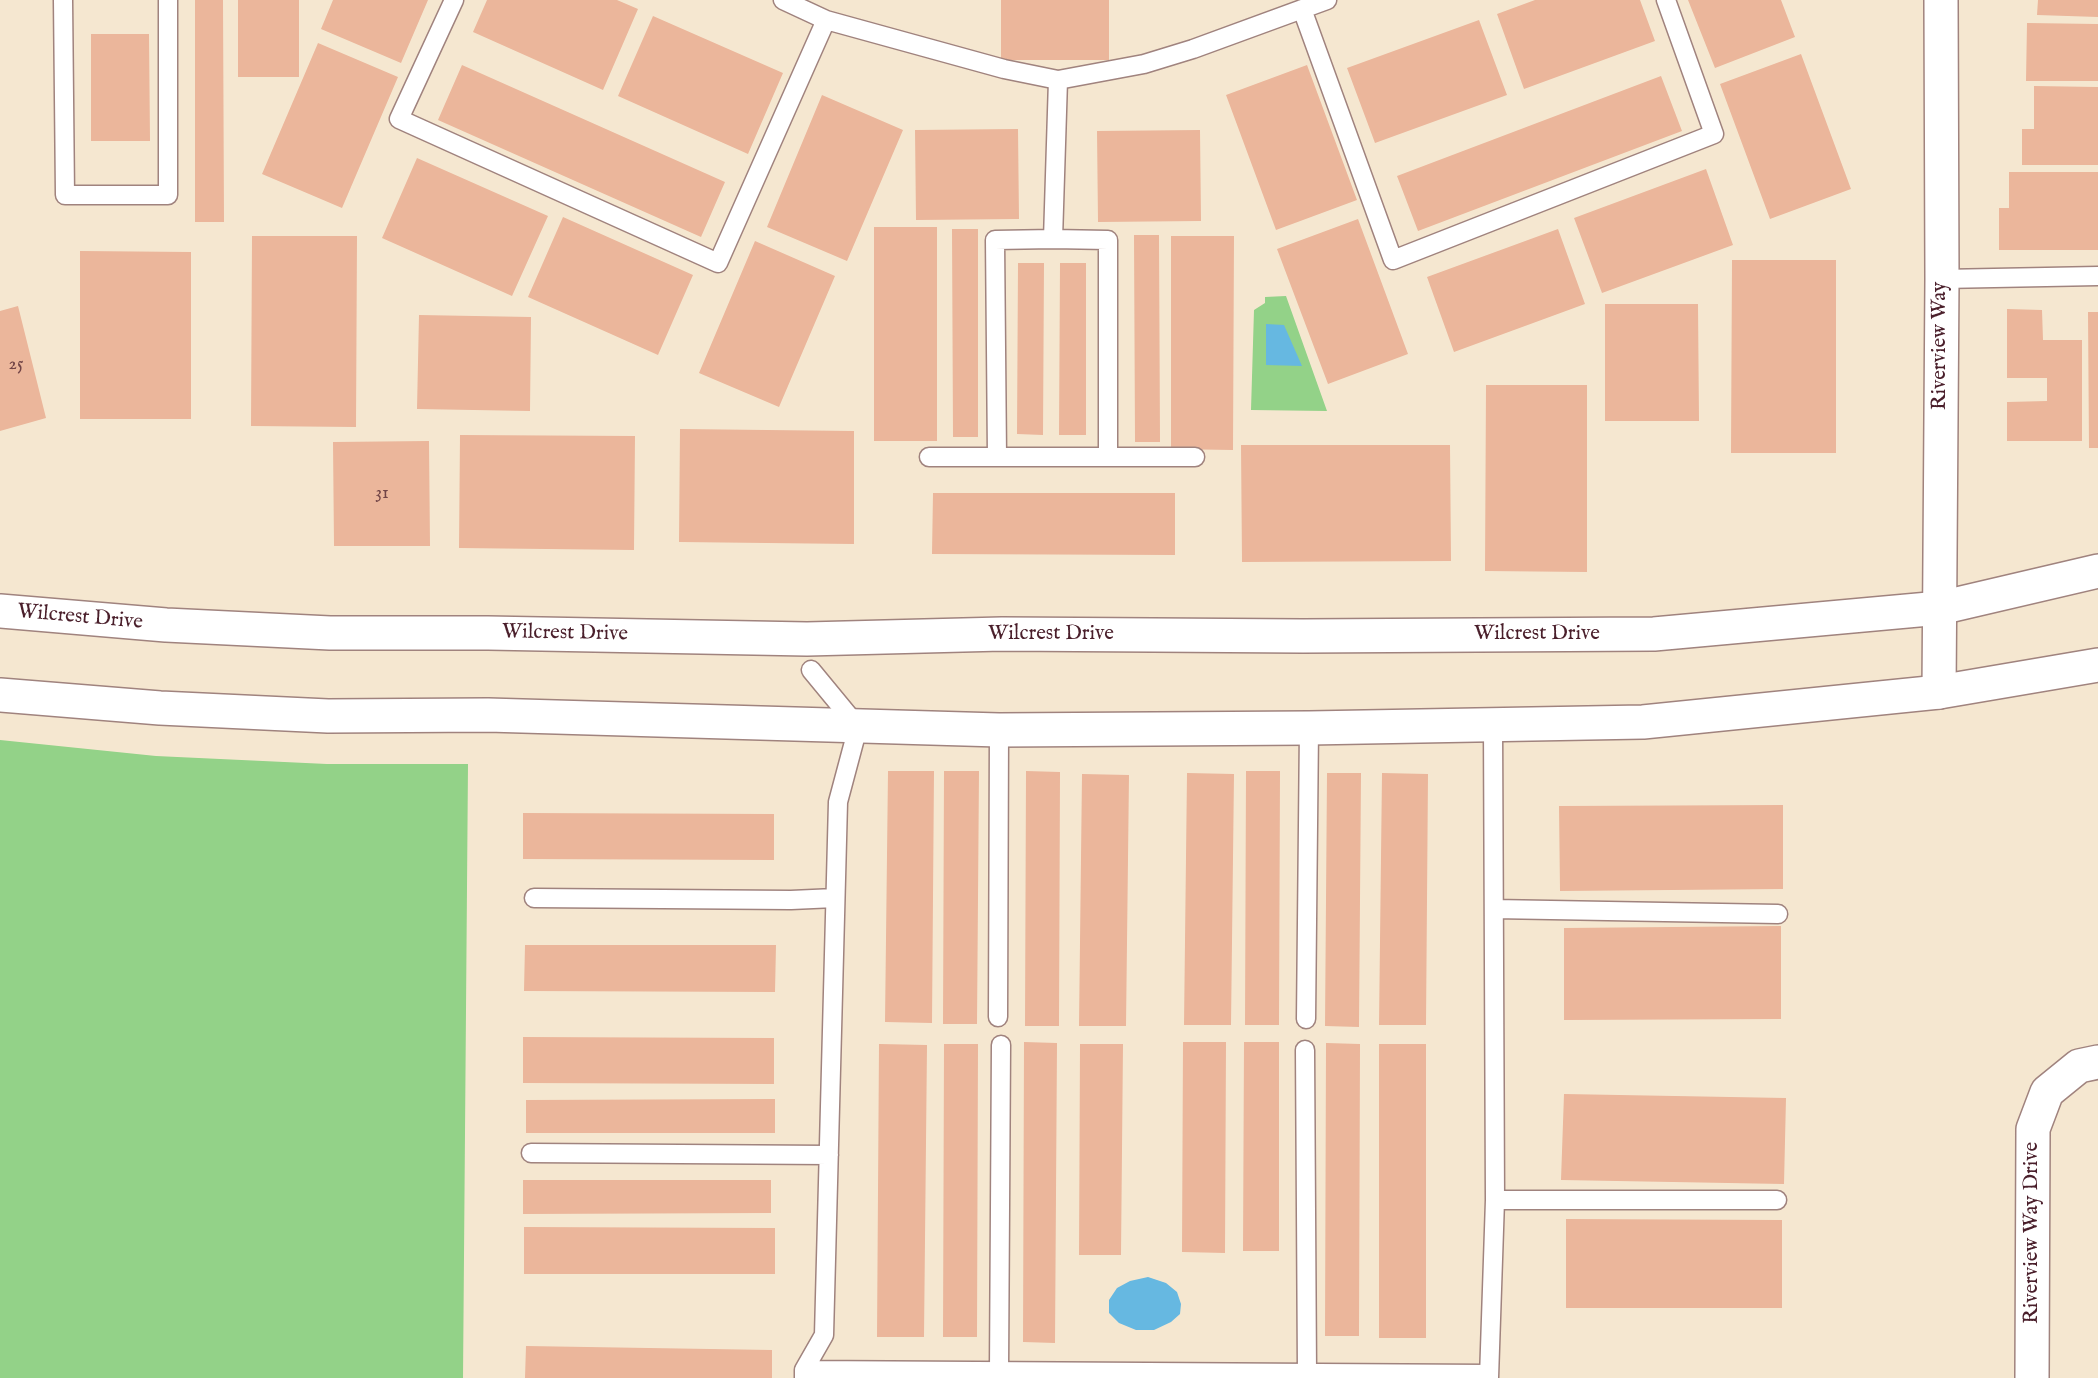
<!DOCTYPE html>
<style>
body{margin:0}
canvas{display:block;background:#f5e7d0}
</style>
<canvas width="2098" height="1378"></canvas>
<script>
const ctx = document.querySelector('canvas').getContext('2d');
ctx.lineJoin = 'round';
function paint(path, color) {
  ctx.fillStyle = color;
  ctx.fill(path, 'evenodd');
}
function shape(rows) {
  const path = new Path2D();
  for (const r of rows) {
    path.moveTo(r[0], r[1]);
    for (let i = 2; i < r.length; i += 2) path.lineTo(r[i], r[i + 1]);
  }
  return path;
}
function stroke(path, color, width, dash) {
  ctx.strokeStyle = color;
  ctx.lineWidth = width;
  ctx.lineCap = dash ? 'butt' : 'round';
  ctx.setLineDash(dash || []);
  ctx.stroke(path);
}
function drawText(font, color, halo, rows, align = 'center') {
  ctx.font = font + ' "IM FELL English",serif';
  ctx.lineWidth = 4.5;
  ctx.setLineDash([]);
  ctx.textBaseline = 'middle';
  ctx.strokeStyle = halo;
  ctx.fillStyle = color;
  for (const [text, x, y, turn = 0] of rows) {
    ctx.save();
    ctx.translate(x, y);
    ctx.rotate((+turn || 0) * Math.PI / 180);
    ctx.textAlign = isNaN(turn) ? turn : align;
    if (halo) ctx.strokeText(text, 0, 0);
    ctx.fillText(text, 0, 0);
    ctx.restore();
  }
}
paint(shape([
 [1286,296,1327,411,1251,410,1254,310,1265,303,1265,297],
 [0,740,156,756,327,764,468,764,463,1378,0,1378]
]), '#93d288');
paint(shape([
 [1266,324,1284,325,1302,366,1266,365],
 [1148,1277,1166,1283,1177,1292,1181,1304,1180,1314,1171,1322,1154,1330,1136,1330,1119,1323,1109,1313,1109,1300,1117,1288,1130,1281]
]), '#66b8e1');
paint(shape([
 [195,0,223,0,224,222,195,222],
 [238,0,299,0,299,77,238,77],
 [333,0,428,0,401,63,321,29],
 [487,0,617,0,638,9,603,90,473,32],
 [1001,0,1109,0,1109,60,1001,60],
 [1535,0,1640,0,1655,41,1524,89,1497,14],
 [1688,0,1781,0,1795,37,1715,68],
 [2038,0,2098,0,2098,17,2037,15],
 [653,16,783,73,748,154,618,96],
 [1479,20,1507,95,1375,143,1347,68],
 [2027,23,2098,24,2098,81,2026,81],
 [91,34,149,34,150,141,91,141],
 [318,43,398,77,342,208,262,174],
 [1801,54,1851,189,1770,219,1720,84],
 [462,65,725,182,701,237,438,120],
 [1307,65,1357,200,1276,230,1226,95],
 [1661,76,1682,131,1418,231,1397,176],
 [2034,86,2098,87,2098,165,2022,165,2022,129,2034,129],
 [822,95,903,130,847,261,767,227],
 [1018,129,1019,219,916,220,915,130],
 [1200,130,1201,221,1098,222,1097,131],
 [417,158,548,216,512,296,382,238],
 [1706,169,1733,245,1602,293,1574,218],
 [2009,172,2098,172,2098,250,1999,250,1999,208,2009,208],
 [563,217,693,275,658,355,528,297],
 [1358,219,1408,354,1328,384,1277,249],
 [874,227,937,227,937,441,874,441],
 [952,229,978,229,978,437,953,437],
 [1558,229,1585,304,1454,352,1427,277],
 [1134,235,1159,235,1160,442,1135,442],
 [252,236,357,236,356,427,251,426],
 [1171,236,1234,236,1233,450,1171,449],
 [755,241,835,276,779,407,699,373],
 [80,251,191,252,191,419,80,419],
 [1732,260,1836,260,1836,453,1731,453],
 [1018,263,1044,263,1043,435,1017,434],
 [1060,263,1086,263,1086,435,1059,435],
 [1605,304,1698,304,1699,421,1605,421],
 [18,306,46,418,0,431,0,311],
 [2007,309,2042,310,2043,340,2082,340,2082,441,2007,441,2007,402,2047,401,2047,378,2007,378],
 [2088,312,2098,312,2098,448,2089,448],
 [419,315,531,317,530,411,417,409],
 [1486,385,1587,385,1587,572,1485,571],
 [680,429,854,431,854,544,679,542],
 [460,435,635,436,634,550,459,548],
 [429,441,430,546,334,546,333,442],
 [1241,445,1450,445,1451,561,1242,562],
 [933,493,1175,493,1175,555,932,554],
 [888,771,934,771,932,1023,885,1022],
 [944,771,979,771,977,1024,943,1024],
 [1026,771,1060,772,1059,1026,1025,1026],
 [1246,771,1280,771,1279,1025,1245,1025],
 [1187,773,1234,774,1231,1025,1184,1025],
 [1327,773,1361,773,1359,1027,1325,1026],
 [1382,773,1428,774,1426,1025,1379,1025],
 [1082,774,1129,775,1126,1026,1079,1026],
 [1783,805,1783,889,1560,891,1559,806],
 [523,813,774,814,774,860,523,859],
 [1781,926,1781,1019,1564,1020,1564,928],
 [525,945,776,945,775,992,524,991],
 [523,1037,774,1038,774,1084,523,1083],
 [1024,1042,1057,1043,1055,1343,1023,1342],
 [1183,1042,1226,1042,1225,1253,1182,1252],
 [1244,1042,1279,1042,1279,1251,1243,1251],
 [1326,1043,1360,1044,1359,1336,1325,1336],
 [879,1044,927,1045,924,1337,877,1337],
 [944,1044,978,1044,977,1337,943,1337],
 [1080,1044,1123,1044,1121,1255,1079,1255],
 [1379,1044,1426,1044,1426,1338,1379,1338],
 [1564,1094,1786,1098,1784,1184,1561,1180],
 [775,1099,775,1133,526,1133,526,1100],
 [523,1180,771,1180,771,1213,523,1214],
 [1566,1219,1782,1220,1782,1308,1566,1308],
 [524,1227,775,1228,775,1274,524,1274],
 [526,1346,772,1350,772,1378,525,1378]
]), '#ebb69b');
const lane = shape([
 [63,0,65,195,168,195,168,0],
 [454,0,399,119,718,263,826,20],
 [783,0,826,20,1004,69,1058,80,1144,64,1193,49,1327,0],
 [1302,9,1393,260,1714,134,1666,0],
 [1053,239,1058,80],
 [1942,279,2098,276],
 [929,457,1195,457],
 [997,457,995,240,1053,239,1108,240,1108,457],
 [534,898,791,900,835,898],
 [1494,909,1778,914],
 [998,1017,999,730],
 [1306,1019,1309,728],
 [1305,1050,1307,1373],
 [531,1153,829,1155],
 [1495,1200,1777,1200],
 [804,1370,1489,1374],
 [999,1370,1001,1045],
 [804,1378,804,1370,824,1335,838,802,858,727,811,670],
 [1489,1378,1495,1200,1493,725]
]);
const street = shape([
 [1939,692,1942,279,1941,0],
 [2032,1378,2033,1129,2047,1092,2079,1066,2098,1062]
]);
const secondary = shape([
 [0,611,166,625,330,633,488,633,807,639,1002,634,1303,636,1654,634,1940,608,2098,571],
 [0,695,160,708,328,716,488,715,999,730,1309,728,1643,722,1939,692,2098,665]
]);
stroke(lane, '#a0837e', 21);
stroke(street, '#a0837e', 36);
stroke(secondary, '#a0837e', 36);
stroke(lane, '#fff', 18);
stroke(street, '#fff', 33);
stroke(secondary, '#fff', 33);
drawText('18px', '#724547', null, [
 ["25",16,365],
 ["31",382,494]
]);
drawText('21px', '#4a1f2b', '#fff', [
 ["Riverview Way",1941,346,-90],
 ["Wilcrest Drive",80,618,5],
 ["Wilcrest Drive",565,634,1],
 ["Wilcrest Drive",1051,635],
 ["Wilcrest Drive",1537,635],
 ["Riverview Way Drive",2033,1233,-90]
]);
</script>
